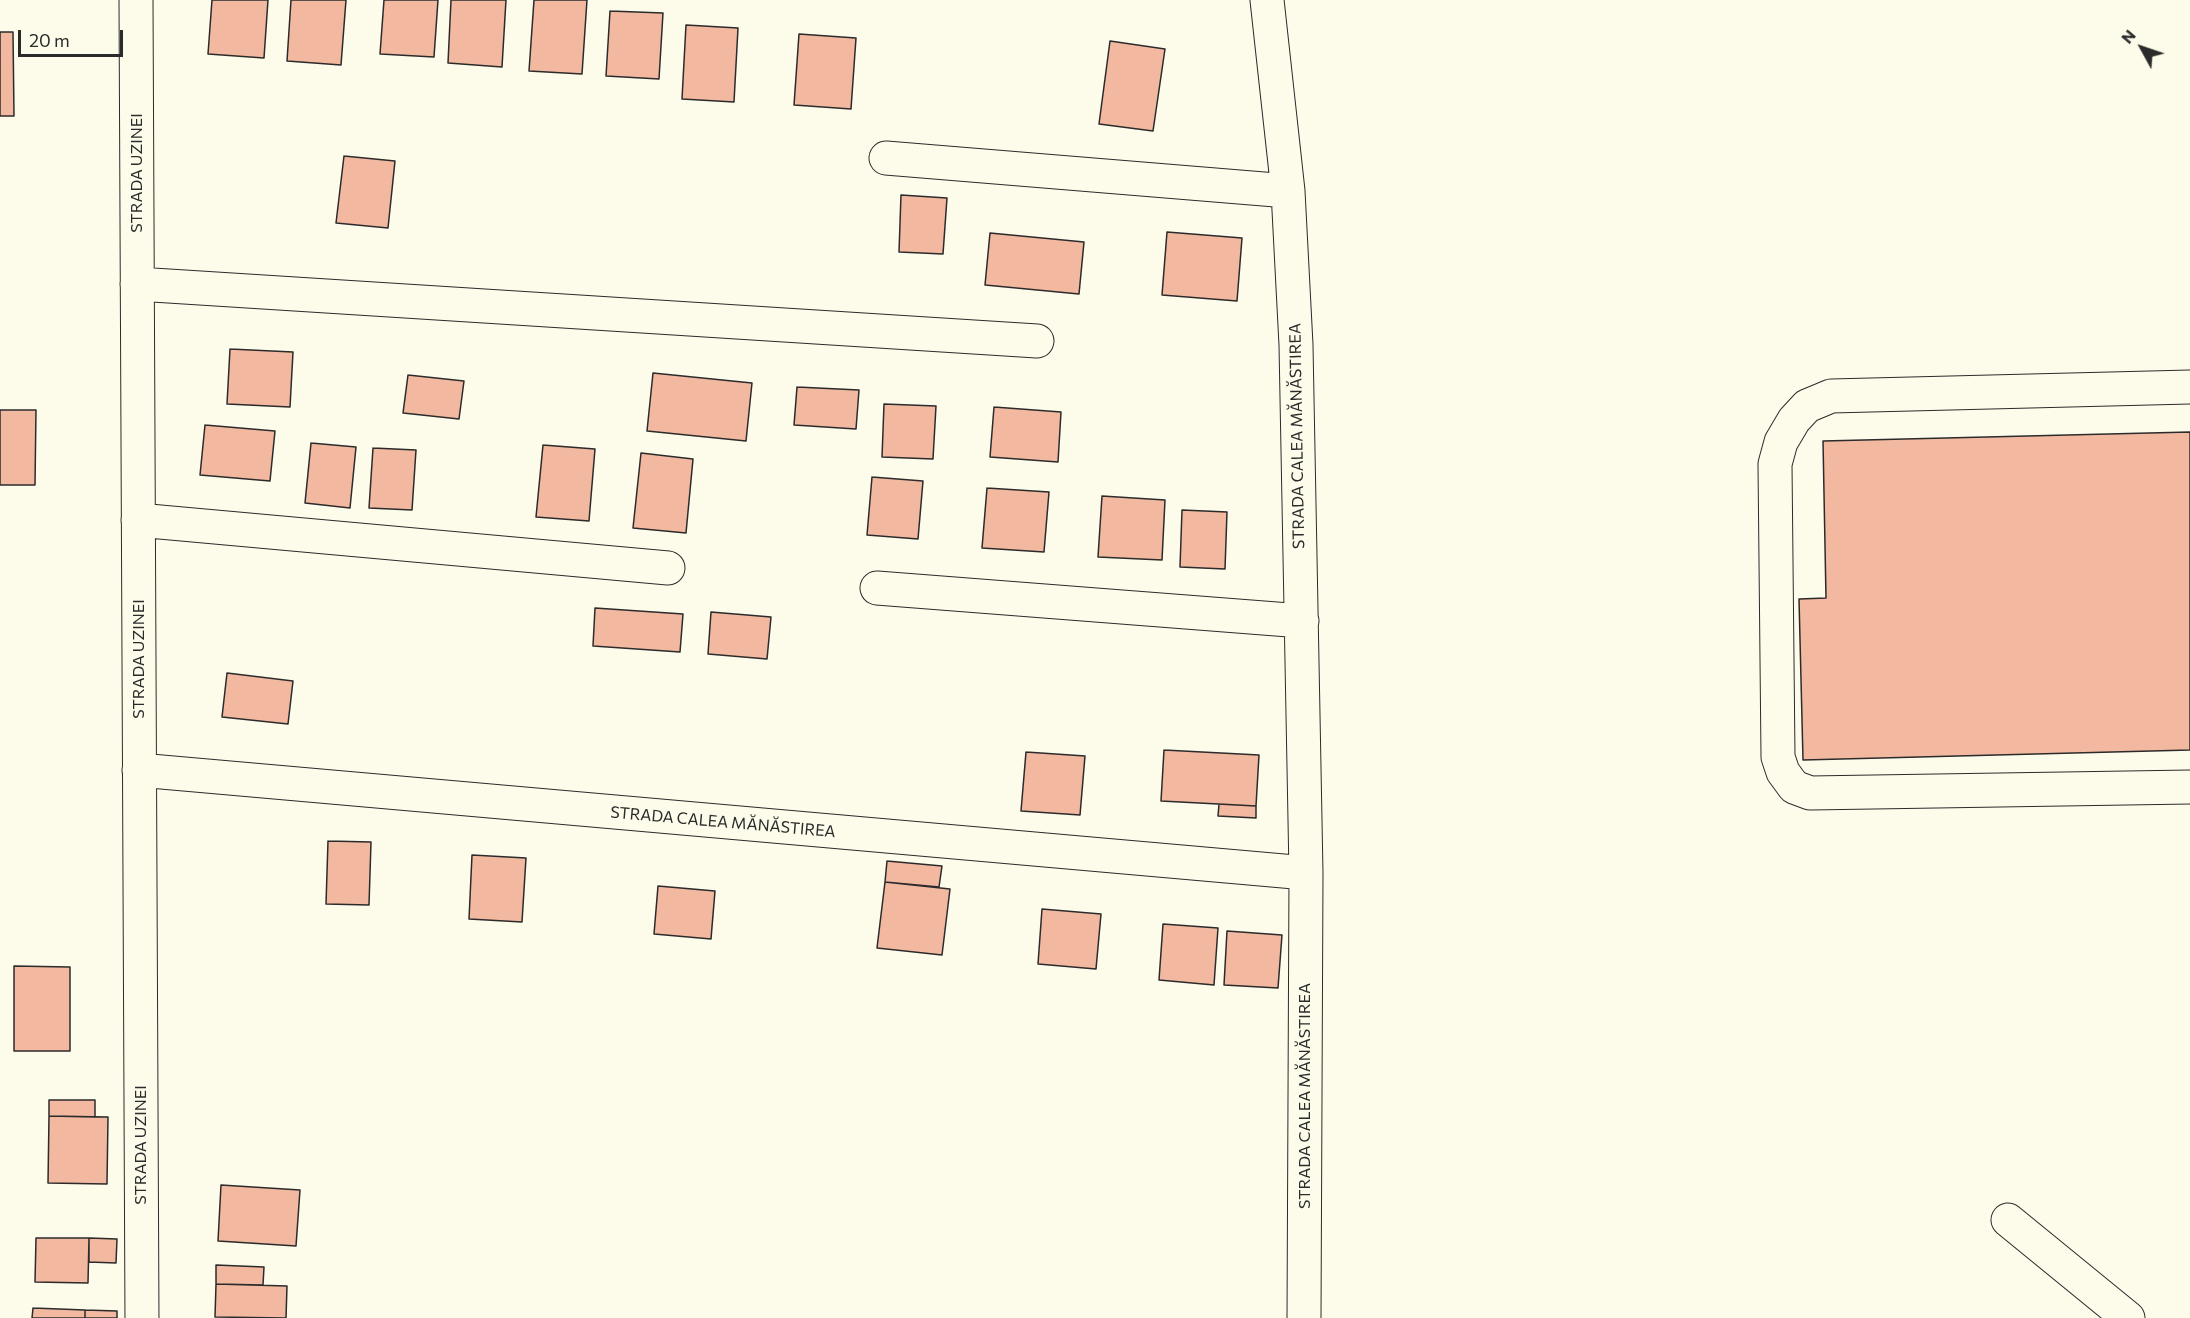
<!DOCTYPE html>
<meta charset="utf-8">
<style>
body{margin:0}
#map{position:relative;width:2190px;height:1318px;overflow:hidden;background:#fdfbea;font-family:Commissioner,sans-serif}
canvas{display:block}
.north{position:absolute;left:2112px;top:18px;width:60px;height:60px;-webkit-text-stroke:4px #fdfbea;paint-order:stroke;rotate:310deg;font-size:16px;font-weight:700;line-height:24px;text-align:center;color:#2b2b2b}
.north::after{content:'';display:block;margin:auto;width:21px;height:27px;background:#2b2b2b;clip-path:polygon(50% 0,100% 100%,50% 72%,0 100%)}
.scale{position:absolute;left:18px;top:30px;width:105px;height:27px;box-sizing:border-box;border:3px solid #2b2b2b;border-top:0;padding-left:8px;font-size:18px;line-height:21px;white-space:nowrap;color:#2b2b2b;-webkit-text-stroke:4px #fdfbea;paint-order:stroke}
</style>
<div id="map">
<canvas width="2190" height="1318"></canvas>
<div class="north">N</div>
<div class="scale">20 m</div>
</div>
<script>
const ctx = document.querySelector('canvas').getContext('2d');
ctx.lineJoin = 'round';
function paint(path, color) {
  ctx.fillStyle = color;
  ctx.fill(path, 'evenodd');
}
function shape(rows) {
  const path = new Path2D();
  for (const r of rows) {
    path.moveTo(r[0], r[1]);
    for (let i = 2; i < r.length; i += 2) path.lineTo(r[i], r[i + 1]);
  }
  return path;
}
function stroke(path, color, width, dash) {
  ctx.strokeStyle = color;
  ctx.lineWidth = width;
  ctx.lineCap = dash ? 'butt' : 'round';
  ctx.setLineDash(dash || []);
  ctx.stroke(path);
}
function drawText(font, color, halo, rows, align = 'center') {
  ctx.font = font + ' Commissioner,sans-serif';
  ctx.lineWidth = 4.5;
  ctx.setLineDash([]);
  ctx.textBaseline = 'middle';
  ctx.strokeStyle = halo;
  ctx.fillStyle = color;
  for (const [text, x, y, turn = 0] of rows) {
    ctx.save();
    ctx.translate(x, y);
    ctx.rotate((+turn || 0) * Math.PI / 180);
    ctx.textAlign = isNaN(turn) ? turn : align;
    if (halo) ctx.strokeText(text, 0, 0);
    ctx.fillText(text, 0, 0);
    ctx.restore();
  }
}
const building = shape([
 [212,0,268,0,264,58,208,54,212,0],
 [291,0,346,0,341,65,287,61,291,0],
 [384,0,438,0,434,57,380,54,384,0],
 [451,0,506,0,502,67,448,63,451,0],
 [534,0,587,0,582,74,529,71,534,0],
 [610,11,663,13,659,79,606,76,610,11],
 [686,25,738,28,734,102,682,99,686,25],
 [0,32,13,32,14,116,0,116,0,32],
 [799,34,856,38,851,109,794,105,799,34],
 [1110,41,1165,49,1153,131,1099,124,1110,41],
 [344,156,395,161,388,228,336,223,344,156],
 [901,195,947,198,943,254,899,252,901,195],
 [1167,232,1242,238,1237,301,1162,295,1167,232],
 [990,233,1084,242,1079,294,985,285,990,233],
 [230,349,293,352,290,407,227,404,230,349],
 [653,373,752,383,746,441,647,431,653,373],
 [408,375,464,381,459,419,403,413,408,375],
 [797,387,859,390,856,429,794,425,797,387],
 [884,404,936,406,933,459,882,457,884,404],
 [994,407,1061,412,1058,462,990,457,994,407],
 [0,410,36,410,35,485,0,485,0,410],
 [205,425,275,431,270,481,200,475,205,425],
 [2190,432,2190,750,1803,760,1799,599,1826,598,1823,441,2190,432],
 [311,443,356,447,350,508,305,503,311,443],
 [543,445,595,449,589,521,536,517,543,445],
 [373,448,416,450,412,510,369,508,373,448],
 [641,453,693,459,686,533,633,528,641,453],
 [872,477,923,481,918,539,867,535,872,477],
 [987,488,1049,492,1044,552,982,548,987,488],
 [1102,496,1165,500,1162,560,1098,557,1102,496],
 [1182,510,1227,512,1225,569,1180,567,1182,510],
 [595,608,683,614,680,652,593,646,595,608],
 [711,612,771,617,767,659,708,654,711,612],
 [227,673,293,681,288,724,222,717,227,673],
 [1164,750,1259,755,1256,806,1161,801,1164,750],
 [1026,752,1085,756,1080,815,1021,811,1026,752],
 [1219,804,1256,806,1256,818,1218,816,1219,804],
 [328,841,371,842,369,905,326,904,328,841],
 [472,855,526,858,522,922,469,919,472,855],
 [887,861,942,866,939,887,885,882,887,861],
 [885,882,950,889,942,955,877,948,885,882],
 [658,886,715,891,711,939,654,934,658,886],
 [1042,909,1101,914,1096,969,1038,964,1042,909],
 [1163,924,1218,928,1214,985,1159,980,1163,924],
 [1227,931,1282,935,1278,988,1224,985,1227,931],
 [14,966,70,967,70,1051,14,1051,14,966],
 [49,1100,95,1100,95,1117,49,1116,49,1100],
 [49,1116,108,1117,107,1184,48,1183,49,1116],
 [221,1185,300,1190,296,1246,218,1241,221,1185],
 [36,1238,89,1238,88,1283,35,1282,36,1238],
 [89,1238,117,1239,116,1263,89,1262,89,1238],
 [216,1265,264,1267,263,1285,216,1284,216,1265],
 [216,1284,287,1286,286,1318,215,1317,216,1284],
 [33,1308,85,1310,85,1318,32,1318,33,1308],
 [85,1310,117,1311,117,1318,85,1318,85,1310]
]);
paint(building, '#f2b8a0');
stroke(building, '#2b2b2b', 1.5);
const minor = shape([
 [136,0,142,1318],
 [1267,0,1288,191,1296,345,1306,873,1304,1318],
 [886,158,1288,191],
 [137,284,1037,341],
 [2190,387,1831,396,1807,406,1794,420,1781,442,1775,464,1778,757,1783,772,1794,787,1810,793,2190,787],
 [138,520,668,568],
 [877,588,1302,621],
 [139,770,1306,873],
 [2008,1220,2128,1318]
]);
stroke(minor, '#2b2b2b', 35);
stroke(minor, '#fdfbea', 33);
drawText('16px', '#2b2b2b', '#fdfbea', [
 ["STRADA UZINEI",137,173,-90],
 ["STRADA CALEA MĂNĂSTIREA",1297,436,-91],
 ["STRADA UZINEI",139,659,-90],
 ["STRADA CALEA MĂNĂSTIREA",723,822,5],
 ["STRADA CALEA MĂNĂSTIREA",1305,1096,-90],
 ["STRADA UZINEI",141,1145,-90]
]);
</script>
